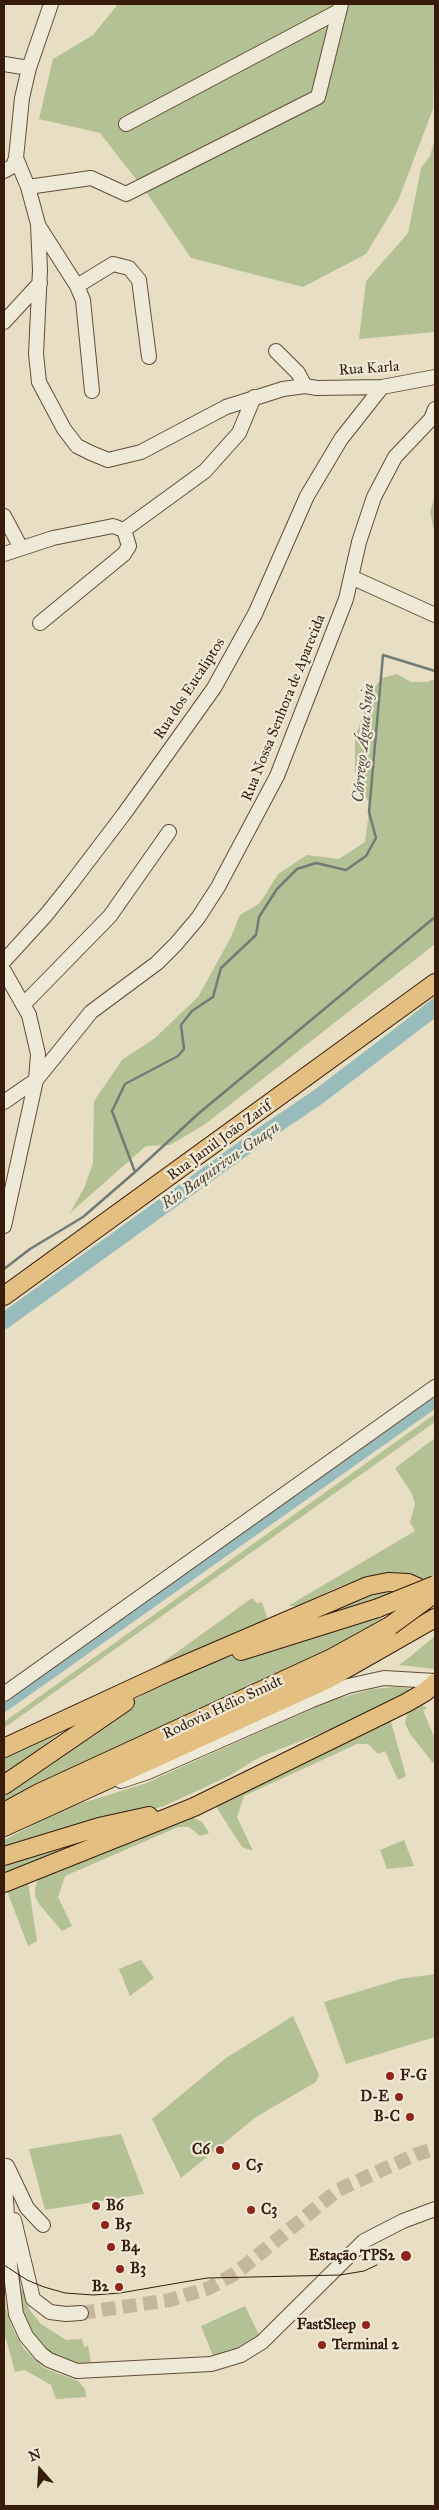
<!DOCTYPE html>
<meta charset="utf-8">
<style>
body{margin:0}
#map{position:relative;width:439px;height:2510px;overflow:hidden;background:#e7dec3;font-family:"IM FELL Great Primer",serif}
canvas{display:block}
.frame{position:absolute;inset:0;border:5px solid #371b0b;pointer-events:none}
.north{position:absolute;left:15px;top:2445px;width:50px;height:50px;-webkit-text-stroke:4px #efead8;paint-order:stroke;rotate:341deg;font-size:14px;font-weight:700;line-height:20px;text-align:center;color:#371b0b}
.north::after{content:'';display:block;margin:auto;width:18px;height:22px;background:#371b0b;clip-path:polygon(50% 0,100% 100%,50% 72%,0 100%)}
</style>
<div id="map">
<canvas width="439" height="2510"></canvas>
<div class="frame"></div>
<div class="north">N</div>
</div>
<script>
const ctx = document.querySelector('canvas').getContext('2d');
ctx.lineJoin = 'round';
function paint(path, color) {
  ctx.fillStyle = color;
  ctx.fill(path, 'evenodd');
}
function shape(rows) {
  const path = new Path2D();
  for (const r of rows) {
    path.moveTo(r[0], r[1]);
    for (let i = 2; i < r.length; i += 2) path.lineTo(r[i], r[i + 1]);
  }
  return path;
}
function stroke(path, color, width, dash) {
  ctx.strokeStyle = color;
  ctx.lineWidth = width;
  ctx.lineCap = dash ? 'butt' : 'round';
  ctx.setLineDash(dash || []);
  ctx.stroke(path);
}
function drawText(font, color, halo, rows, align = 'center') {
  ctx.font = font + ' "IM FELL Great Primer",serif';
  ctx.lineWidth = 4.5;
  ctx.setLineDash([]);
  ctx.textBaseline = 'middle';
  ctx.strokeStyle = halo;
  ctx.fillStyle = color;
  for (const [text, x, y, turn = 0] of rows) {
    ctx.save();
    ctx.translate(x, y);
    ctx.rotate((+turn || 0) * Math.PI / 180);
    ctx.textAlign = isNaN(turn) ? turn : align;
    if (halo) ctx.strokeText(text, 0, 0);
    ctx.fillText(text, 0, 0);
    ctx.restore();
  }
}
paint(shape([
 [118,4,435,4,433,109,398,201,366,254,303,287,191,258,146,192,100,133,39,119,53,59,93,35],
 [435,139,435,332,359,339,366,281,408,233,421,168,430,156],
 [435,496,435,535,430,512],
 [397,674,411,682,427,682,435,679,435,944,204,1125,170,1145,146,1146,70,1213,84,1188,93,1163,94,1101,122,1060,155,1038,198,997,230,939,240,915,260,903,278,874,307,855,339,859,365,842,370,804,358,785,355,770,355,738,372,690,382,678],
 [435,996,435,1002,431,1006,404,1030,371,1054,367,1052],
 [435,1414,435,1422,4,1728,4,1722],
 [435,1438,435,1581,425,1586,411,1577,396,1573,371,1576,338,1587,297,1606,288,1606,415,1531,410,1522,415,1504,412,1494,395,1468],
 [370,1590,411,1591,248,1644],
 [252,1598,257,1603,262,1602,267,1617,266,1623,4,1741,9,1736,148,1673],
 [380,1616,382,1618,381,1622,308,1661,4,1800,4,1790,96,1725,159,1684,193,1667],
 [435,1636,435,1669,399,1665,411,1656],
 [395,1687,409,1688,404,1700,258,1758,229,1776,164,1806,4,1851,4,1840,66,1808,144,1784,329,1701,373,1689],
 [421,1704,427,1708,423,1710,435,1739,435,1762,433,1763,410,1734,405,1723,408,1710],
 [390,1718,406,1776,398,1780,385,1751,378,1754,368,1744,357,1744,244,1796,237,1817,253,1851,242,1847,215,1805],
 [66,1728,50,1741,4,1774,4,1752],
 [188,1815,202,1822,209,1833,200,1836,189,1827,178,1827,65,1876,58,1897,72,1926,62,1931,39,1904,35,1896,35,1888,38,1880,45,1873],
 [115,1828,24,1868,4,1876,4,1859],
 [404,1840,414,1866,387,1869,380,1850],
 [28,1882,37,1941,28,1946,7,1891],
 [141,1960,154,1978,130,1996,119,1969],
 [435,1974,435,2037,346,2064,324,2002,400,1979],
 [293,2016,319,2075,316,2082,256,2117,181,2178,152,2119,226,2058],
 [121,2134,144,2194,45,2210,29,2149],
 [20,2288,24,2291,29,2309,41,2324,66,2340,82,2339,84,2347,88,2346,91,2363,82,2363,82,2366,55,2356,37,2340,21,2312],
 [4,2289,6,2309,13,2329,24,2349,44,2368,78,2381,85,2389,86,2397,56,2399,51,2385,25,2370,15,2372,4,2332],
 [245,2306,259,2335,238,2348,213,2356,201,2326]
]), '#b4c194');
stroke(shape([
 [135,1172,198,1114,435,917],
 [4,1269,30,1249,83,1217,135,1172,112,1111,125,1084,178,1056,184,1049,181,1025,192,1011,213,997,221,968,256,935,259,917,277,889,297,869,316,863,346,870,366,856,376,838,369,812,383,655,435,671]
]), '#717b75', 2.5);
stroke(shape([
 [4,1707,435,1403]
]), '#98bbbb', 10);
stroke(shape([
 [4,1321,262,1135,318,1097,435,1008]
]), '#98bbbb', 16);
stroke(shape([
 [81,2313,170,2300,209,2288,236,2273,338,2190,417,2154,435,2149]
]), '#c4b79e', 14, [14, 7]);
const minor = shape([
 [4,64,29,68],
 [126,124,339,11],
 [16,158,28,187,38,224,40,270,36,354,39,382,64,429,77,446,91,453,108,460,141,452,226,407,283,389,305,386,317,388,382,387,435,377],
 [4,171,13,166,16,158,22,98,29,68,51,4],
 [28,187,91,178,126,194,318,97,341,4],
 [38,225,77,286,83,300,92,391],
 [77,286,113,264,129,268,139,280,149,357],
 [4,322,40,283],
 [276,351,298,373,305,386],
 [4,516,21,548],
 [124,530,205,471,239,433,254,397],
 [4,554,53,538,113,526,124,530,129,546,124,554,40,623],
 [351,577,435,615],
 [4,961,46,915,70,885,124,814,214,688,255,614,307,496,341,439,382,387],
 [4,971,29,1015,38,1054,36,1080,4,1226],
 [23,1005,110,916,169,832],
 [4,1102,36,1080,91,1012,157,963,176,944,198,918,218,887,277,776,346,599,359,542,374,497,395,457,431,419,435,409],
 [4,1694,435,1387],
 [121,1781,148,1772,312,1700,348,1686,384,1678,435,1681],
 [4,2166,10,2266,16,2314,26,2336,41,2354,49,2360,77,2371,211,2364,241,2355,262,2342,364,2241,403,2221,435,2209],
 [7,2166,27,2208,43,2225],
 [14,2220,33,2299,50,2312,66,2314,81,2313]
]);
const major = shape([
 [4,1296,435,983],
 [241,1651,378,1608],
 [4,1748,168,1672,368,1586,388,1582,408,1583,417,1587,430,1600],
 [4,1785,125,1702],
 [4,1812,39,1793,332,1658,390,1626],
 [4,1827,328,1679,435,1618],
 [4,1856,99,1827,149,1816],
 [4,1883,194,1807,406,1703,425,1692,435,1683]
]);
stroke(minor, '#634c39', 16);
stroke(major, '#371b0b', 20);
stroke(minor, '#efead8', 14);
stroke(major, '#e4bf82', 18);
stroke(shape([
 [4,2265,27,2280,44,2287,65,2293,93,2295,120,2293,207,2278,340,2275,364,2271,377,2265]
]), '#371b0b', 1);
const majorBridge = shape([
 [378,1608,435,1585],
 [390,1626,435,1593]
]);
stroke(majorBridge, '#371b0b', 20, []);
stroke(majorBridge, '#e4bf82', 18);
for (const [x, y, r, color] of [
 [390,2076,5,"#8f2418"],
 [399,2097,5,"#8f2418"],
 [410,2117,5,"#8f2418"],
 [220,2150,5,"#8f2418"],
 [236,2166,5,"#8f2418"],
 [96,2206,5,"#8f2418"],
 [251,2210,5,"#8f2418"],
 [105,2225,5,"#8f2418"],
 [111,2247,5,"#8f2418"],
 [406,2256,6,"#8f2418"],
 [120,2269,5,"#8f2418"],
 [119,2287,5,"#8f2418"],
 [366,2325,5,"#8f2418"],
 [322,2345,5,"#8f2418"]
]) {
  const dot = new Path2D();
  dot.arc(x, y, r, 0, 2 * Math.PI);
  ctx.fillStyle = color;
  ctx.fill(dot);
  stroke(dot, '#efead8', 2);
}
drawText('15px', '#371b0b', '#efead8', [
 ["Rua Karla",369,369,-4],
 ["Rua dos Eucaliptos",190,689,-57],
 ["Rua Nossa Senhora de Aparecida",284,708,-68],
 ["Rua Jamil João Zarif",220,1141,-36],
 ["Rodovia Hélio Smidt",223,1708,-25]
]);
drawText('bold 15px', '#371b0b', '#efead8', [
 ["F-G",400,2076],
 ["D-E",389,2097,"right"],
 ["B-C",400,2117,"right"],
 ["C6",210,2150,"right"],
 ["C5",246,2166],
 ["B6",106,2206],
 ["C3",261,2210],
 ["B5",115,2225],
 ["B4",121,2247],
 ["Estação TPS2",395,2256,"right"],
 ["B3",130,2269],
 ["B2",109,2287,"right"],
 ["FastSleep",356,2325,"right"],
 ["Terminal 2",332,2345]
], 'left');
drawText('italic 16px', '#544b40', '#efead8', [
 ["Córrego Água Suja",364,743,-85],
 ["Rio Baquirivu-Guaçu",221,1166,-35]
]);
</script>
